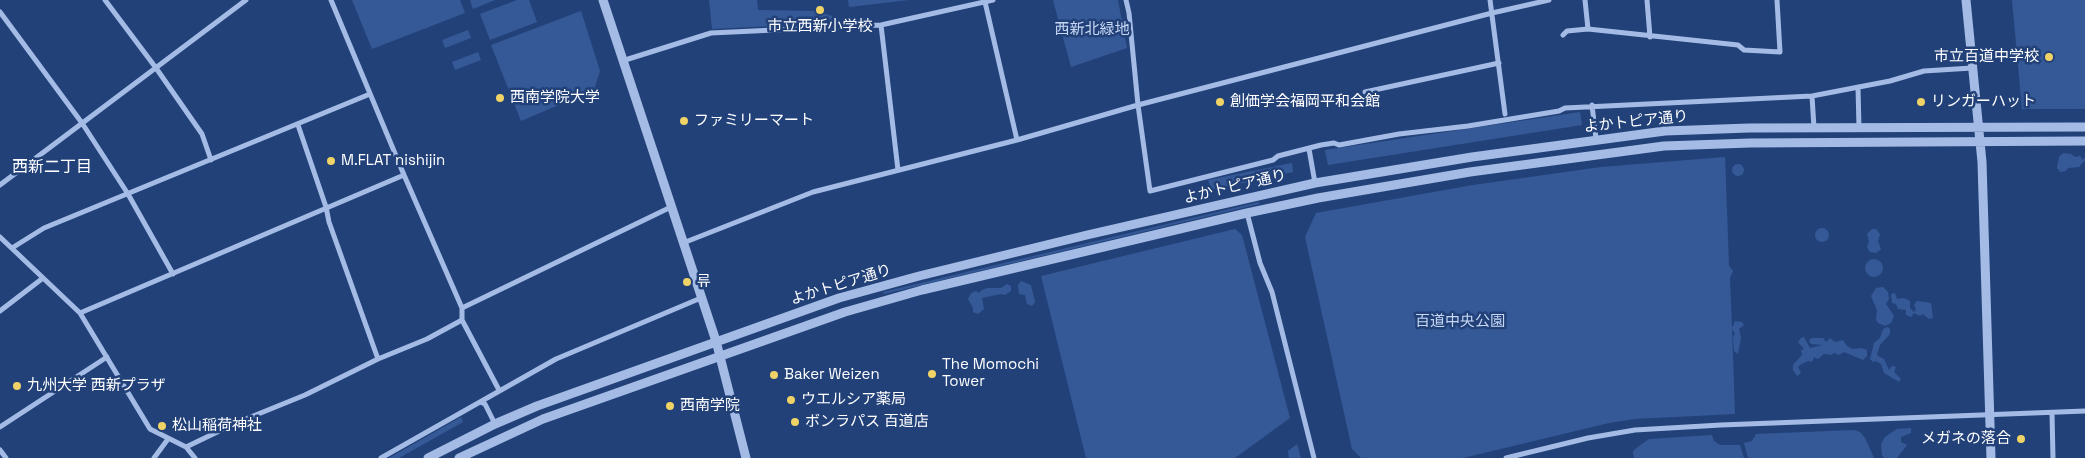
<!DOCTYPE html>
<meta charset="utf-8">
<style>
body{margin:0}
canvas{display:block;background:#224179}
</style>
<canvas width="2085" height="458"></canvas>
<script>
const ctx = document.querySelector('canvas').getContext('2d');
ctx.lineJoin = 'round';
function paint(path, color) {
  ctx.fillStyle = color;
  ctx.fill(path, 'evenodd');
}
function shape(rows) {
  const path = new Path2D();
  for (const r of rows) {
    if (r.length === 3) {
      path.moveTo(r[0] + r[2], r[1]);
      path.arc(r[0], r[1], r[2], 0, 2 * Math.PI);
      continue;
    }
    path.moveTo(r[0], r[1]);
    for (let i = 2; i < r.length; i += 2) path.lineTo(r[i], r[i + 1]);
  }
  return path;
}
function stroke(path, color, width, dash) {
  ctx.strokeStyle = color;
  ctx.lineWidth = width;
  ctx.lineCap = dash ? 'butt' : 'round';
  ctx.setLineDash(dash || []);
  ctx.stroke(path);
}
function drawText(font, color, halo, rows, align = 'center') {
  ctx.font = font + ' "Space Grotesk","Noto Sans JP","Noto Sans KR",sans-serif';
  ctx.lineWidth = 5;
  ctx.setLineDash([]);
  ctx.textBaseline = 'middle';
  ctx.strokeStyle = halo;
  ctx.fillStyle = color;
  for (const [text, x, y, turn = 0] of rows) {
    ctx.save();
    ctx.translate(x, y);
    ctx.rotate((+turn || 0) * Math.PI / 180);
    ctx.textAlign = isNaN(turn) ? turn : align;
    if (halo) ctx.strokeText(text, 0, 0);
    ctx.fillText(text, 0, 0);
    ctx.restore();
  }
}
paint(shape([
 [352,0,460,0,465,13,372,49],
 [470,0,495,0,473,9],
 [517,0,529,0,537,22,490,40,480,14],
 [709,0,757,0,758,10,816,11,832,16,831,23,712,29],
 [848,0,909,0,849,7],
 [1053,0,1118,0,1127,48,1071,67],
 [2012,0,2085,0,2085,109,2022,109],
 [581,11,600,71,594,90,521,121,491,45],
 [468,30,471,38,445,48,442,40],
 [478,52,481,60,455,70,452,62],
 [1580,112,1582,125,1328,165,1325,150],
 [2063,153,2071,154,2075,157,2080,156,2083,160,2085,157,2085,162,2084,161,2079,167,2068,168,2066,171,2060,172,2057,168,2059,157],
 [1725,157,1729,266,1733,271,1730,278,1732,328,1735,321,1742,322,1744,325,1739,329,1741,338,1738,354,1734,351,1733,337,1735,334,1732,329,1735,414,1635,419,1609,423,1463,458,1361,458,1352,449,1305,237,1316,213,1473,185,1601,167],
 [1292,163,1293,172,1211,190,1208,180],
 [1738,170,6],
 [1259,202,1259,204,884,294,883,292],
 [1822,235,7],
 [1235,229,1242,235,1290,418,1235,458,1086,458,1041,276],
 [1872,229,1876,229,1880,234,1878,241,1881,249,1876,253,1870,252,1867,247,1869,241,1867,234],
 [1874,268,9],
 [1021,281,1031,285,1035,302,1032,306,1027,304,1025,295,1019,294,1018,285],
 [1007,284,1011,286,1011,291,1005,295,1001,294,982,298,984,309,978,314,973,312,973,308,968,299,971,293,976,291,979,293,982,290,987,288,1001,288],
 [1883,287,1888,292,1889,299,1886,304,1894,316,1891,323,1885,326,1878,323,1876,320,1877,310,1871,296,1876,288],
 [1895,293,1897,299,1904,298,1910,301,1910,308,1914,312,1916,309,1914,305,1917,301,1931,303,1933,318,1929,319,1923,314,1920,316,1914,313,1911,317,1906,315,1906,310,1898,309,1896,304,1892,303,1891,294],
 [1888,327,1890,329,1890,334,1880,345,1877,354,1878,356,1884,359,1889,370,1892,366,1896,367,1894,372,1901,379,1899,382,1884,373,1881,364,1876,361,1873,362,1870,359,1874,343,1880,338,1883,329],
 [1804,337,1810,348,1823,345,1811,344,1809,341,1811,338,1823,338,1826,342,1830,338,1835,342,1843,340,1847,346,1852,349,1861,348,1867,350,1867,356,1863,360,1844,352,1839,355,1834,353,1831,355,1824,354,1818,359,1814,357,1812,362,1808,361,1800,365,1798,367,1801,373,1797,376,1793,370,1793,365,1802,355,1801,350,1804,349,1798,342,1801,338],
 [461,417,463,422,399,458,389,458],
 [1911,428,1911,433,1901,437,1901,442,1907,445,1897,458,1884,458,1882,455,1881,444,1885,437,1897,429],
 [1854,430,1860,432,1865,438,1874,458,1748,458,1744,443,1752,441,1756,434],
 [1712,435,1714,441,1720,445,1740,445,1744,458,1634,458,1633,452,1635,449,1649,439],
 [1297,444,1301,458,1289,458,1288,451]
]), '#355997');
stroke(shape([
 [105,0,156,68,202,134,211,160],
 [331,0,404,175,462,308,462,320,499,390],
 [1126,0,1129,13,1138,105,1150,191,1273,160,1278,156,1321,145,1334,143,1339,145,1399,134,1468,126,1559,111,1565,108,1812,96,1890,81,1924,71,1972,68],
 [1490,0,1505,114],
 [1585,0,1588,29],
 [1647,0,1650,37],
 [985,2,1017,140],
 [0,12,82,123,128,194,173,274],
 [881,25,898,170],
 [1563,35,1567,31,1588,29,1738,45,1744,50,1780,52,1777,0],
 [622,61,711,33,881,25,993,0],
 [1858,87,1859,128],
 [1365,92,1499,63],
 [1812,96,1814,128],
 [1592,105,1596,139],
 [298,125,326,207,329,222,378,359],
 [1309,149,1315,183],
 [0,185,246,0],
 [1247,213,1260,263,1272,292,1314,458],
 [0,237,80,313,150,429,186,447,195,458],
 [683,243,813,192,1017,140,1138,105,1492,13,1549,0],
 [12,248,44,228,370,94],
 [462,308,671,207],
 [0,311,43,278],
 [80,313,404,175],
 [480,402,485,404,495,424],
 [2052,413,2053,458],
 [0,427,107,357],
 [186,447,236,423,305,395,378,359,427,339,462,320],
 [0,450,6,458],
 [154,458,168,439],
 [381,458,556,359,701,298],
 [1506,458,1588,438,1635,430,1721,425,2085,411]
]), '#a4bce5', 5);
stroke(shape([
 [603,0,716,341,746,458],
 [1966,0,1982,162,1991,458],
 [428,458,495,424,537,406,839,298,919,276,1087,235,1315,183,1472,157,1665,131,1749,128,2085,127],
 [459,458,543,419,845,312,922,290,1247,213,1318,198,1470,172,1664,146,1750,143,2085,141]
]), '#a4bce5', 9);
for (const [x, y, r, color] of [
 [820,10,5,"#f0d366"],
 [2049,57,5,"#f0d366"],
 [500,98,5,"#f0d366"],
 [1220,102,5,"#f0d366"],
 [1921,102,5,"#f0d366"],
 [684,121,5,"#f0d366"],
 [331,161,5,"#f0d366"],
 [687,282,5,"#f0d366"],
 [932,374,5,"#f0d366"],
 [774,375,5,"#f0d366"],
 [17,386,5,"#f0d366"],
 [791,400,5,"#f0d366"],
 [670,406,5,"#f0d366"],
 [795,422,5,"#f0d366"],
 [162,426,5,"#f0d366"],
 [2021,439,5,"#f0d366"]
]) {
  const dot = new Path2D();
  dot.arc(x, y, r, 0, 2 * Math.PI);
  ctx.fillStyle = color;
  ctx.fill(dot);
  stroke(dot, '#224179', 2);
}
drawText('15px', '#fff', '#224179', [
 ["市立西新小学校",820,27,"center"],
 ["市立百道中学校",2039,57,"right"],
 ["西南学院大学",510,98],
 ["創価学会福岡平和会館",1230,102],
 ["リンガーハット",1931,102],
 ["ファミリーマート",694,121],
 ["M.FLAT nishijin",341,161],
 ["류",697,282],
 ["The Momochi",942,365],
 ["Tower",942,382],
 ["Baker Weizen",784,375],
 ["九州大学 西新プラザ",27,386],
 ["ウエルシア薬局",801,400],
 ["西南学院",680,406],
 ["ボンラパス 百道店",805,422],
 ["松山稲荷神社",172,426],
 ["メガネの落合",2011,439,"right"]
], 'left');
drawText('15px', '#c6d7f4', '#224179', [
 ["西新北緑地",1092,30],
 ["百道中央公園",1460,322]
]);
drawText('15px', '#fff', '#224179', [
 ["よかトピア通り",1636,122,-6],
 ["よかトピア通り",1235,187,-13],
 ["よかトピア通り",841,285,-17]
]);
drawText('16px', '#fff', '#224179', [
 ["西新二丁目",52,168]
]);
</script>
